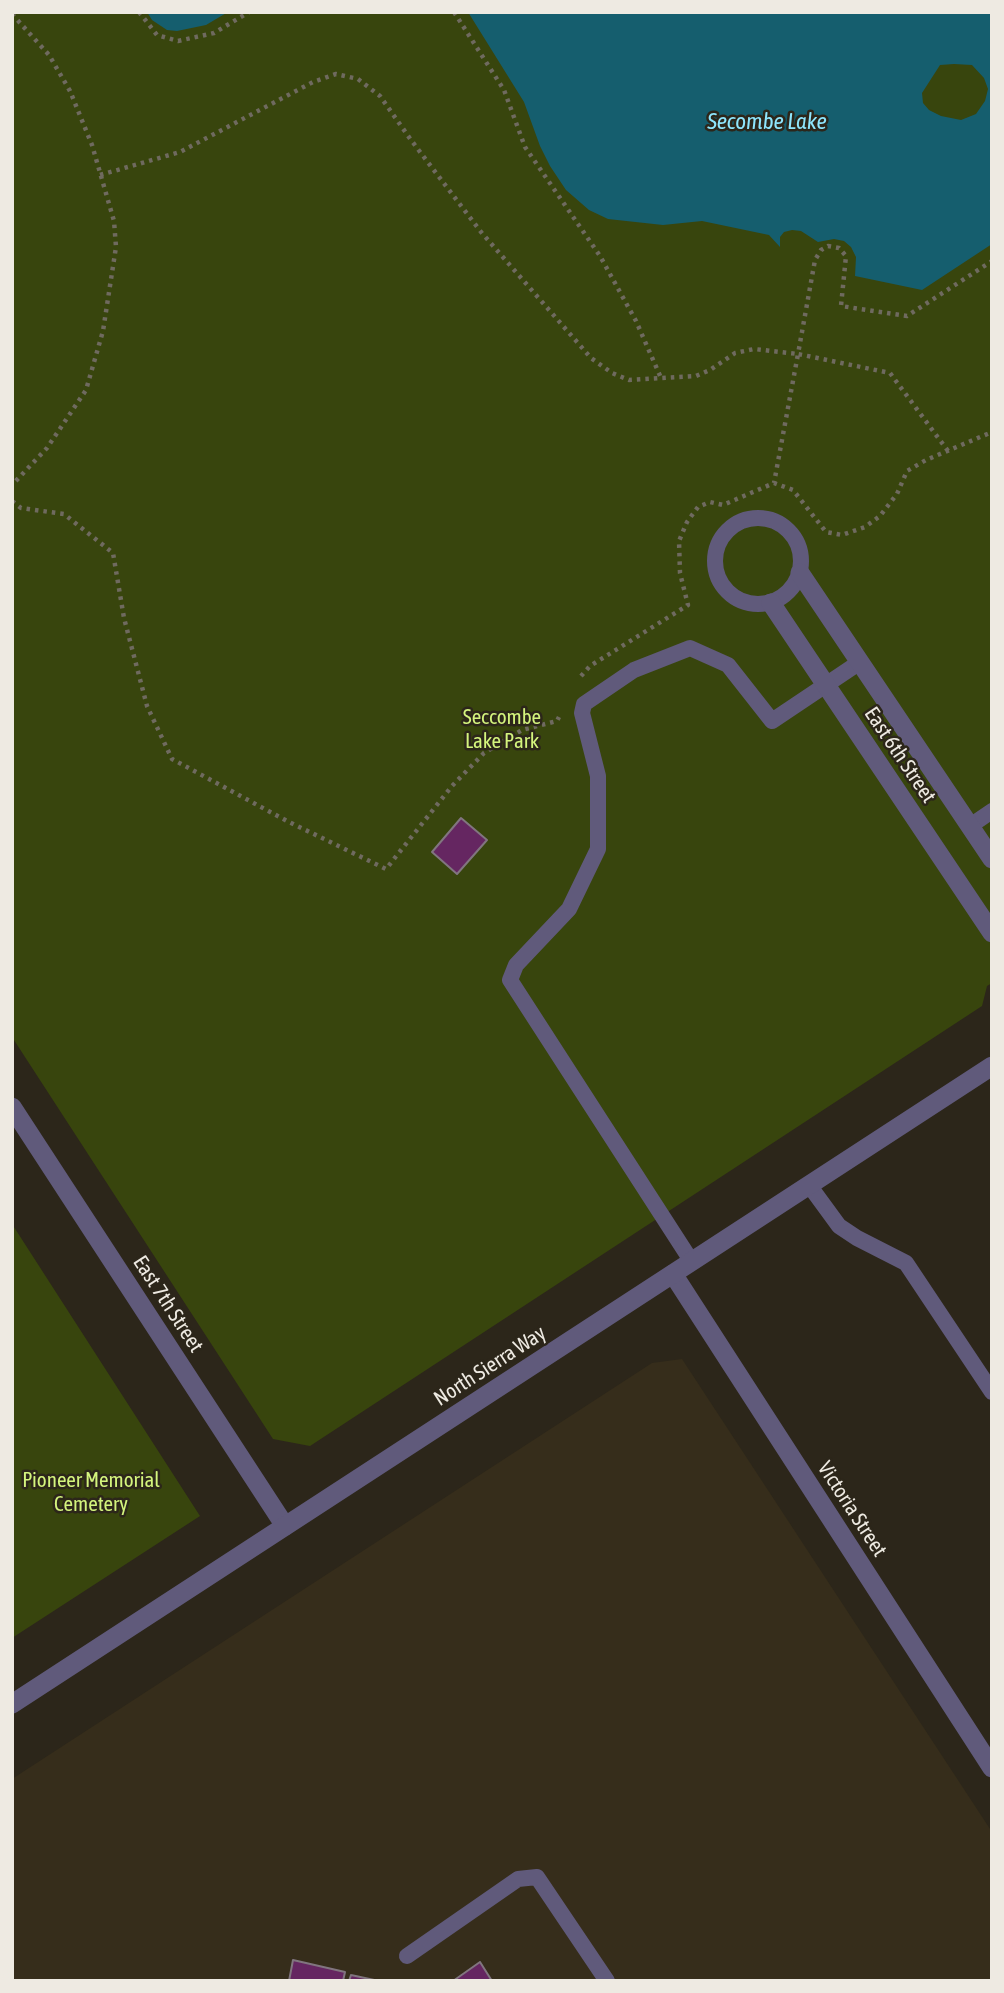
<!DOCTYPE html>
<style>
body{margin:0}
#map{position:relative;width:1004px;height:1993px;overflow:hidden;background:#2c261a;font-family:"Asap Condensed",sans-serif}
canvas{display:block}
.frame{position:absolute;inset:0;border:14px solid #eeeae2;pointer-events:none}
</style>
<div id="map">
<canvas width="1004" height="1993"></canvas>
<div class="frame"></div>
</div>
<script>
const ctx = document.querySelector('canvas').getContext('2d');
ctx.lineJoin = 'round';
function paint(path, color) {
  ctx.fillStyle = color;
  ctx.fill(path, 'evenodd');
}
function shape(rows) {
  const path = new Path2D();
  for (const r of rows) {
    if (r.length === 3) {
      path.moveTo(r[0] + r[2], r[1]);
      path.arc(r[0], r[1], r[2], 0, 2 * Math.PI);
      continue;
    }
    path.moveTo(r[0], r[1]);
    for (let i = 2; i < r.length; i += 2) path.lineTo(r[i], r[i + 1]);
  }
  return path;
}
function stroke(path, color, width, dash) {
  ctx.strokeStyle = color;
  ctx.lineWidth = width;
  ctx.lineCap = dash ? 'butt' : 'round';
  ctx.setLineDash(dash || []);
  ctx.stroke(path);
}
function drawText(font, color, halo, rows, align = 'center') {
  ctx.font = font + ' "Asap Condensed",sans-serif';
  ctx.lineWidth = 5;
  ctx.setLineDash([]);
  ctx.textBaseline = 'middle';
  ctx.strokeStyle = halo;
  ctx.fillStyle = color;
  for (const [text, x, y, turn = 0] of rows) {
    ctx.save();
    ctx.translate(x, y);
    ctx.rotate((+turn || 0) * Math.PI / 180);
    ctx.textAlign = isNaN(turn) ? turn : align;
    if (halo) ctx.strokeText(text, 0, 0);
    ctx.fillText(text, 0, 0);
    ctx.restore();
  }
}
paint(shape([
 [682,1359,992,1832,992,1981,12,1981,12,1779,652,1363]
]), '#362d1b');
paint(shape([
 [12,12,992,12,992,983,987,986,982,1006,310,1446,273,1439,12,1037],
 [12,1224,200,1516,12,1638]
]), '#38450d');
paint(shape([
 [147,12,228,12,206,25,177,31,167,30,152,20],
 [468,12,992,12,992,244,922,290,855,276,856,257,851,247,844,241,834,239,818,242,801,231,792,230,784,232,780,237,780,247,769,235,702,221,663,225,608,219,589,210,566,190,550,166,540,146,524,102],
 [954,64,972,65,984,78,988,89,985,101,976,114,961,120,941,116,929,110,923,103,922,93,940,65]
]), '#155e6e');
const building = shape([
 [461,818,487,840,457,874,432,852,461,818],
 [293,1960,345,1972,343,1981,289,1981,293,1960],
 [480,1962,492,1981,453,1981,480,1962],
 [351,1975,379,1981,349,1981,351,1975]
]);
paint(building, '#652661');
stroke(building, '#81757f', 2);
stroke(shape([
 [139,12,157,35,178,41,214,33,249,12],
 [454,12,504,90,525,147,600,256,636,321,661,378],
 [12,14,49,55,70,91,92,145,114,221,116,247,103,331,86,390,47,448,12,485],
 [100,175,180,152,313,82,336,74,358,79,380,96,411,140,481,232,591,358,612,373,629,380,696,376,710,370,735,353,754,349,798,354,774,483],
 [948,451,890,373,798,354,815,260,821,250,828,246,839,248,846,256,841,306,907,316,992,261],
 [12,501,21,508,64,514,113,553,124,618,147,706,172,759,287,821,386,869,452,786,484,753,522,730,557,721,559,717],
 [581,676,590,666,688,605,680,573,679,541,687,522,698,507,710,502,723,505,774,483,793,490,826,532,842,535,865,527,880,516,897,494,907,471,926,460,992,432]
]), '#6f6a5f', 4.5, [3.5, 5]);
stroke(shape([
 [758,561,43],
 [970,826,992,811],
 [809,1185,839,1226,857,1238,906,1263,992,1392],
 [692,1262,510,980,516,965,569,909,598,849,598,776,582,713,584,704,634,670,690,648,728,665,772,721,860,662],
 [407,1956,518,1879,537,1877,607,1981]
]), '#605a7b', 16);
stroke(shape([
 [800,573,992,859],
 [771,603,992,933],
 [12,1107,285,1526],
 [673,1274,992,1768]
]), '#605a7b', 19);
stroke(shape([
 [12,1704,992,1066]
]), '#605a7b', 19);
drawText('21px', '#d4f47d', '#2c261a', [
 ["Seccombe",502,717],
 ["Lake Park",502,741],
 ["Pioneer Memorial",91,1480],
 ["Cemetery",91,1504]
]);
drawText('21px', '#eeeae2', '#2c261a', [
 ["East 6th Street",900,755,56],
 ["East 7th Street",168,1304,57],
 ["North Sierra Way",490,1366,-33],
 ["Victoria Street",852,1509,57]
]);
drawText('italic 23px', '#8ee6fd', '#2c261a', [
 ["Secombe Lake",767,122]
]);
</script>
